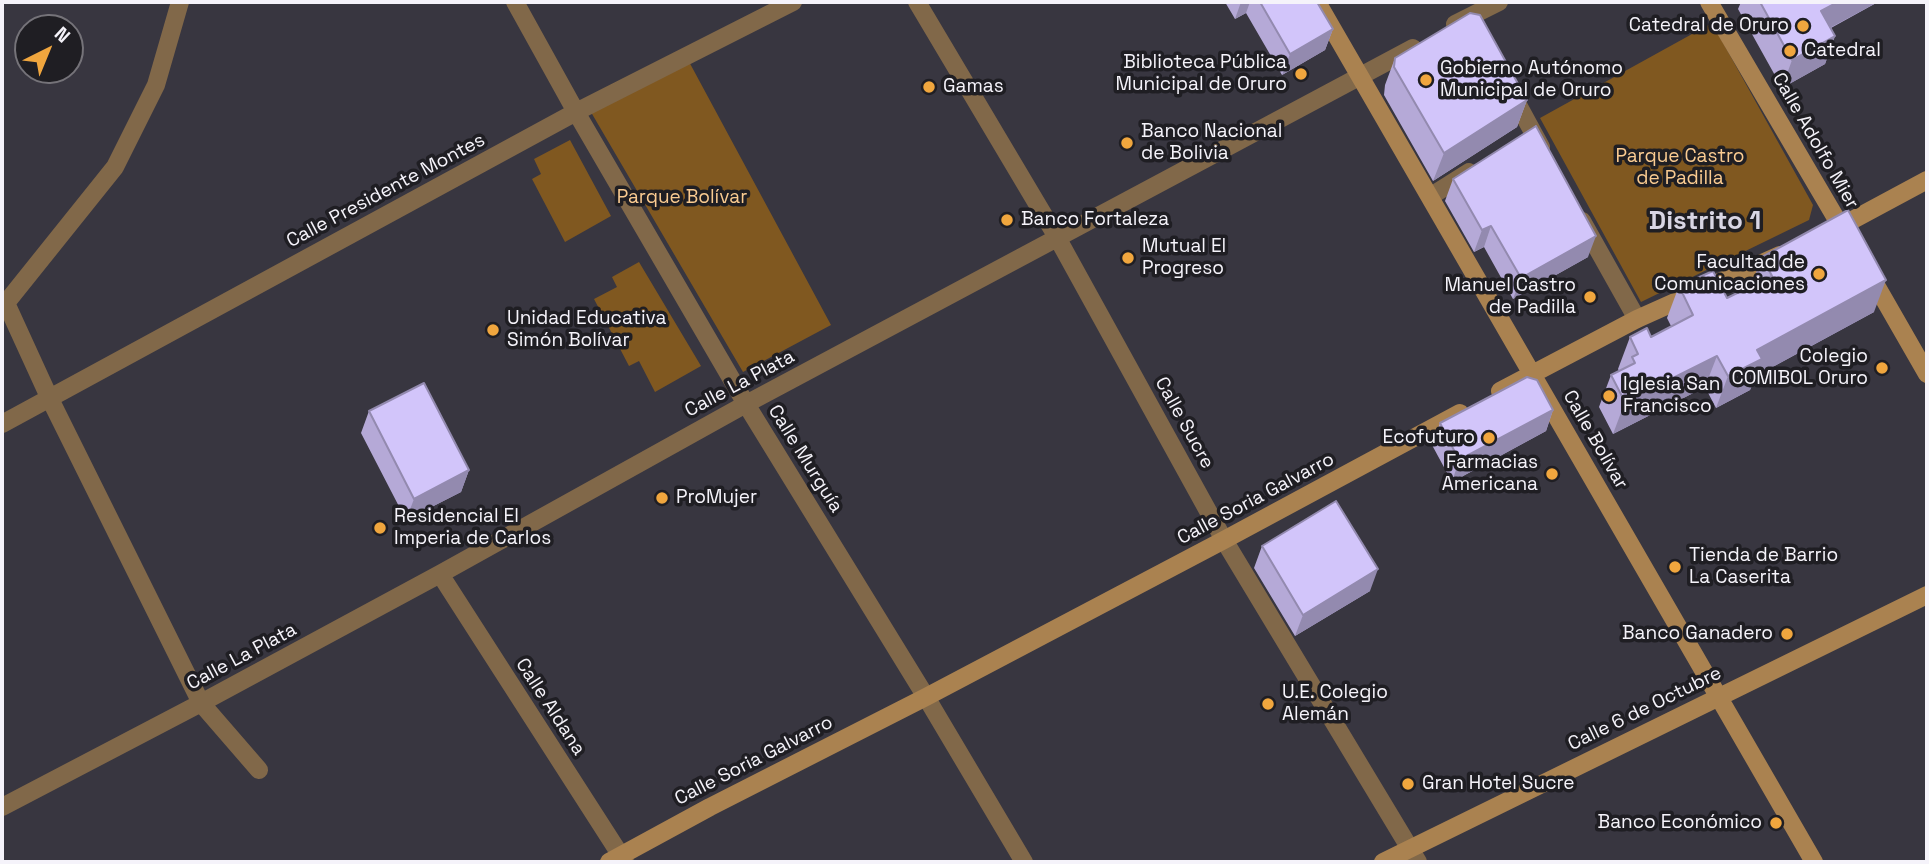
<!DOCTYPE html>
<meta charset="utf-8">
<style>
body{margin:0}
#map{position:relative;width:1929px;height:864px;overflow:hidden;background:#383640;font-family:"Space Grotesk",sans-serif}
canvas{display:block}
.frame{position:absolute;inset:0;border:4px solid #f5f3fa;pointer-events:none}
.north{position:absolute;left:14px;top:14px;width:70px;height:70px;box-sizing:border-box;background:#1f1e23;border:2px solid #757379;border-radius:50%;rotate:43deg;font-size:19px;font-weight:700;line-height:28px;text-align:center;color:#f5f3fa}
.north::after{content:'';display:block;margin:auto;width:24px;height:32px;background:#f0a63e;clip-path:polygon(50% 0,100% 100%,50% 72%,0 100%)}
</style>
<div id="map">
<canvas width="1929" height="864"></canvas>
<div class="frame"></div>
<div class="north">N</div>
</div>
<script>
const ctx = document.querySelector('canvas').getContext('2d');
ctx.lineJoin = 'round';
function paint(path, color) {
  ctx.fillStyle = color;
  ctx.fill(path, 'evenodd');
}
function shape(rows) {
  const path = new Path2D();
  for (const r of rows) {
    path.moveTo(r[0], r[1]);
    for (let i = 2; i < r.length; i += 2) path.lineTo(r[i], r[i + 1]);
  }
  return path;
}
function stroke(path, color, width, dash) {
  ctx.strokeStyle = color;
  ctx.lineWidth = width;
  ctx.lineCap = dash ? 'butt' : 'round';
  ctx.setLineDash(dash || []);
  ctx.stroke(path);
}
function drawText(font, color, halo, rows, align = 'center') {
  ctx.font = font + ' "Space Grotesk",sans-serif';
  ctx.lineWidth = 7;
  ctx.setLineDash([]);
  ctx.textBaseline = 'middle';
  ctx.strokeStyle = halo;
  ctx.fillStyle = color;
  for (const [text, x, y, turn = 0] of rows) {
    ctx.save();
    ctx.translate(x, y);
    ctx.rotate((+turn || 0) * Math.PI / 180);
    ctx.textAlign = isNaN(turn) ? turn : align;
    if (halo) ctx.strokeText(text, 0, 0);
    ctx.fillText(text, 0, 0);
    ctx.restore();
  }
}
paint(shape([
 [1712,23,1813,205,1809,220,1641,302,1540,118],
 [687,58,831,325,743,372,588,107],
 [570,140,611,216,565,242,532,179,541,174,534,159],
 [639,262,701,366,655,392,639,361,629,366,594,299,617,287,612,277]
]), '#805820');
stroke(shape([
 [180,2,156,85,115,167,6,303,49,397,201,703,259,770],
 [515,2,576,112,746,404,926,697,1024,862],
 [917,2,1058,239,1224,540,1418,862],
 [1455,24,1499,2],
 [1511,92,1541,147],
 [1431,196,1469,172],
 [1582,221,1637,319],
 [2,424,576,112,793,2],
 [440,574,625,862],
 [2,807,201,703,440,574,746,404,1413,48]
]), '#816849', 18);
stroke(shape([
 [1317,2,1814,862],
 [1709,2,1847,237],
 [1834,230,1927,180],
 [1869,273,1927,374],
 [1500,391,1637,319,1780,255],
 [609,862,710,807,926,697,1224,540,1460,413],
 [1383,862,1927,595]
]), '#aa8250', 18);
paint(shape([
 [1225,2,1317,2,1333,29,1325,50,1282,75,1246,13,1235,19],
 [1741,2,1878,2,1831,28,1835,36,1825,64,1782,88,1738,9],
 [1395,58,1527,100,1517,127,1433,181,1384,95,1385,85],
 [1453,179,1588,257,1513,299,1484,247,1474,252,1445,201],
 [1762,257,1874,312,1756,376,1750,390,1716,408,1705,387,1613,434,1599,407,1611,375,1619,371,1618,369,1630,337,1651,337,1671,326,1667,318,1679,286,1727,298,1751,286],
 [1553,410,1546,431,1452,482,1432,445,1440,423],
 [369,411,469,470,461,492,406,520,361,433],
 [1262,546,1370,591,1295,636,1254,568]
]), '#b5a9d7');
paint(shape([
 [1241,2,1250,2,1246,13,1235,19],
 [1838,2,1878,2,1811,38,1821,11],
 [1333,29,1325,50,1282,75,1290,54],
 [1835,36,1825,64,1782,88,1792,60],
 [1527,100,1517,127,1433,181,1444,153],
 [1491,226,1484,247,1474,252,1482,230],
 [1596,236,1588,257,1513,299,1521,278],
 [1886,280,1874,312,1756,376,1750,390,1716,408,1728,376,1757,350],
 [1717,356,1705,387,1613,434,1625,402],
 [1553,410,1546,431,1452,482,1459,460],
 [469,470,461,492,406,520,414,499],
 [1378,569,1370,591,1295,636,1303,615]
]), '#938aaf');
const building = shape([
 [1260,2,1317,2,1333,29,1290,54,1260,2],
 [1760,2,1838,2,1821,11,1835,36,1792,60,1760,2],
 [1470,13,1480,15,1527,100,1444,153,1394,67,1395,58,1470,13],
 [1536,126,1596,236,1521,278,1491,226,1482,230,1453,179,1536,126],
 [1848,210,1886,280,1757,350,1762,359,1728,376,1717,356,1625,402,1611,375,1635,363,1632,357,1638,354,1630,337,1647,328,1651,337,1693,315,1679,286,1713,271,1727,298,1772,276,1762,257,1848,210],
 [1527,377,1537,380,1553,410,1459,460,1440,423,1527,377],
 [424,383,469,470,414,499,369,411,424,383],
 [1336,501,1378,569,1303,615,1262,546,1336,501]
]);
paint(building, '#d2c5fa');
stroke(building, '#938aaf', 2);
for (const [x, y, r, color] of [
 [1803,26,7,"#f0a63e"],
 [1790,51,7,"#f0a63e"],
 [1301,74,7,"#f0a63e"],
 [1426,80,7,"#f0a63e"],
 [929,87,7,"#f0a63e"],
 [1127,143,7,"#f0a63e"],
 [1007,220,7,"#f0a63e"],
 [1128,258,7,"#f0a63e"],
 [1819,274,7,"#f0a63e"],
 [1590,297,7,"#f0a63e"],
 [493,330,7,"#f0a63e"],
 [1882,368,7,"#f0a63e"],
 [1609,396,7,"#f0a63e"],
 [1489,438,7,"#f0a63e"],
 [1552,474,7,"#f0a63e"],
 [662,498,7,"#f0a63e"],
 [380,528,7,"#f0a63e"],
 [1675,567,7,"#f0a63e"],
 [1787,634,7,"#f0a63e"],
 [1268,704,7,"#f0a63e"],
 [1408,784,7,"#f0a63e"],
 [1776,823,7,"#f0a63e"]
]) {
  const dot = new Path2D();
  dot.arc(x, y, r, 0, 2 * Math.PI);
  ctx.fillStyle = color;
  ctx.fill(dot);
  stroke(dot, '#1f1e23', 2.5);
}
drawText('19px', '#f5f3fa', '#1f1e23', [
 ["Catedral de Oruro",1789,26,"right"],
 ["Catedral",1804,51],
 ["Biblioteca Pública",1287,63,"right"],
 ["Municipal de Oruro",1287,85,"right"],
 ["Gobierno Autónomo",1440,69],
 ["Municipal de Oruro",1440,91],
 ["Gamas",943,87],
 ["Banco Nacional",1141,132],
 ["de Bolivia",1141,154],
 ["Banco Fortaleza",1021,220],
 ["Mutual El",1142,247],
 ["Progreso",1142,269],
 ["Facultad de",1805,263,"right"],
 ["Comunicaciones",1805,285,"right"],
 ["Manuel Castro",1576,286,"right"],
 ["de Padilla",1576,308,"right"],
 ["Unidad Educativa",507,319],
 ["Simón Bolívar",507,341],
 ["Colegio",1868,357,"right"],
 ["COMIBOL Oruro",1868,379,"right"],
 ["Iglesia San",1623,385],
 ["Francisco",1623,407],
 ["Ecofuturo",1475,438,"right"],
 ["Farmacias",1538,463,"right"],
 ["Americana",1538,485,"right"],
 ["ProMujer",676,498],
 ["Residencial El",394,517],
 ["Imperia de Carlos",394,539],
 ["Tienda de Barrio",1689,556],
 ["La Caserita",1689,578],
 ["Banco Ganadero",1773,634,"right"],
 ["U.E. Colegio",1282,693],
 ["Alemán",1282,715],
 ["Gran Hotel Sucre",1422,784],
 ["Banco Económico",1762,823,"right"]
], 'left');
drawText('19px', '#f5f3fa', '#1f1e23', [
 ["Calle Adolfo Mier",1815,141,60],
 ["Calle Presidente Montes",386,191,-28],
 ["Calle La Plata",740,384,-28],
 ["Calle Sucre",1184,423,61],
 ["Calle Bolívar",1595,440,60],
 ["Calle Murguía",805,459,58],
 ["Calle Soria Galvarro",1256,499,-28],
 ["Calle La Plata",242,657,-28],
 ["Calle Aldana",550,707,57],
 ["Calle 6 de Octubre",1645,709,-26],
 ["Calle Soria Galvarro",754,761,-27]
]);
drawText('19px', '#facb91', '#1f1e23', [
 ["Parque Castro",1680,157],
 ["de Padilla",1680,179],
 ["Parque Bolívar",682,198]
]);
drawText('bold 26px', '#d9d6e4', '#1f1e23', [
 ["Distrito 1",1705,222]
]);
</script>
